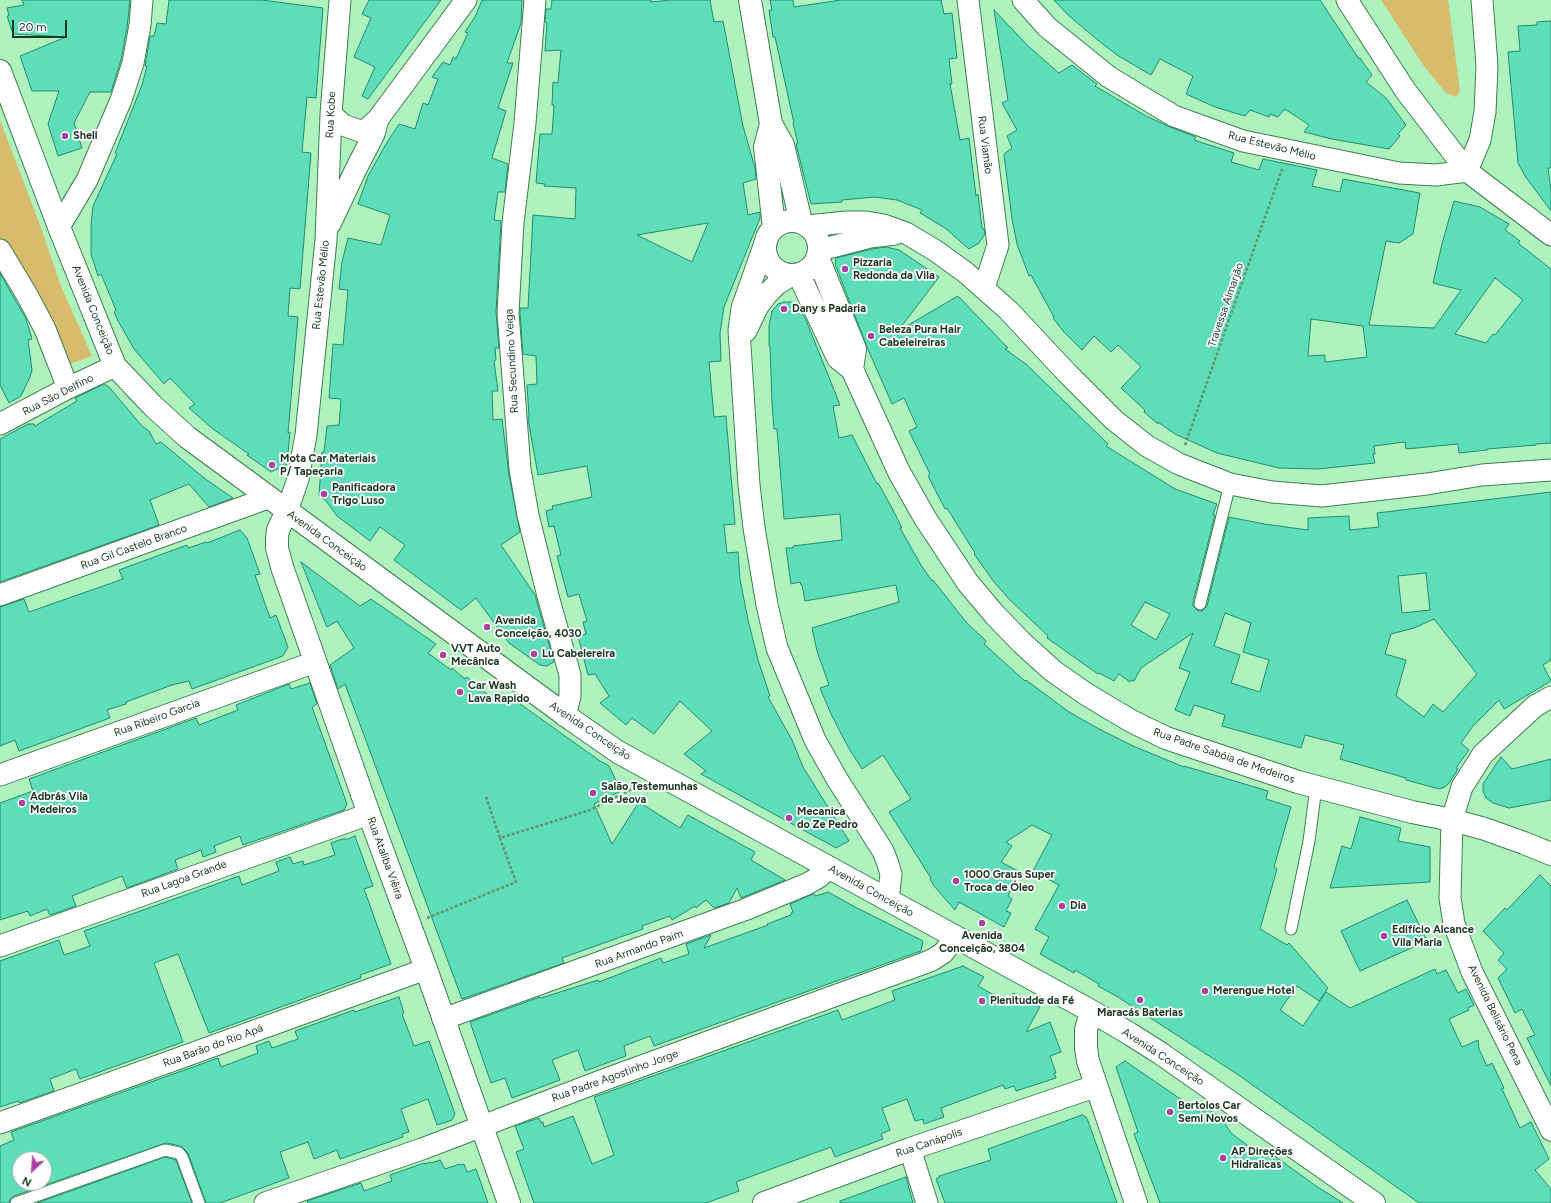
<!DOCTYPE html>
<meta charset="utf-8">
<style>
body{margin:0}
#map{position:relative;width:1551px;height:1203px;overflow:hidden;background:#aef3bd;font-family:Figtree,sans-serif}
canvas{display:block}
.north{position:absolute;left:12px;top:1151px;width:40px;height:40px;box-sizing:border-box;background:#fff;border:1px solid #a4afa7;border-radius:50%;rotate:206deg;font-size:11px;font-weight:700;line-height:16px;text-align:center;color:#1c3823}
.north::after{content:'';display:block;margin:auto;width:14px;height:18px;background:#aa41a3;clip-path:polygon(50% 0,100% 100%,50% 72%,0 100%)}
.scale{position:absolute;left:12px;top:20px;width:55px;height:18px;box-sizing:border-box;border:2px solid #1c3823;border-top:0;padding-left:5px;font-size:12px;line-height:14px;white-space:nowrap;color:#1c3823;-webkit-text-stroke:3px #fff;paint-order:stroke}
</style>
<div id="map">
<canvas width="1551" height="1203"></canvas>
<div class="north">N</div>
<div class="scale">20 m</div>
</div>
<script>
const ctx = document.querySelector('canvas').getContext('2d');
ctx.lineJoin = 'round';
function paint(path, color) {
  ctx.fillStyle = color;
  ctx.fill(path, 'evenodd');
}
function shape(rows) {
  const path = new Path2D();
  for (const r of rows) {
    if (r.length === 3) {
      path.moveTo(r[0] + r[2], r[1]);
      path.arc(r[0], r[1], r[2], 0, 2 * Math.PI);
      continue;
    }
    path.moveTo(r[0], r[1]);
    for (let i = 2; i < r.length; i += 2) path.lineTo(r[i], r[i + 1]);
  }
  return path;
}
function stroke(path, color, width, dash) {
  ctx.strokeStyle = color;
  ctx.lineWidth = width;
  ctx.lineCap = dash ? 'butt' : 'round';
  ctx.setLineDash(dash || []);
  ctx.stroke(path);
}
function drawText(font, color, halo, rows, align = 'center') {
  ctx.font = font + ' Figtree,sans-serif';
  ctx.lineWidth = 3.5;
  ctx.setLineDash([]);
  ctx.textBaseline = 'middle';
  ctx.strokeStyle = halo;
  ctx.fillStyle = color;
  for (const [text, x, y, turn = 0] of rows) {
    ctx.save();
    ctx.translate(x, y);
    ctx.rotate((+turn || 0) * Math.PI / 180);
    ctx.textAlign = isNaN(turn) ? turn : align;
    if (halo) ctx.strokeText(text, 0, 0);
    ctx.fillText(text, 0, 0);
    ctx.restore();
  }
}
paint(shape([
 [1381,0,1448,0,1460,91,1456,97,1446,93,1423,65],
 [0,120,40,225,61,286,92,356,67,365,0,245]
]), '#d8bc6e');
const building = shape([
 [22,0,130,0,127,28,121,60,111,92,90,92,74,123,82,148,58,156,48,124,59,91,32,91,20,56,66,37,13,34,7,16,9,16,7,8,24,5,22,0],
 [169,0,262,0,323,8,316,98,307,97,302,152,311,153,300,289,290,288,288,316,298,317,288,433,290,432,287,464,271,472,247,455,249,454,213,429,189,408,195,404,170,378,164,384,134,349,118,321,114,312,116,310,101,274,98,276,91,254,91,225,93,206,117,154,115,153,142,85,147,66,145,66,150,36,154,36,157,23,166,24,169,0],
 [369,0,441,0,368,99,362,96,375,67,354,57,371,18,362,14,369,0],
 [482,0,522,0,521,23,507,63,513,63,498,108,506,111,492,158,508,164,505,192,498,192,494,220,501,221,496,312,499,348,495,348,496,360,494,361,498,391,492,391,493,420,502,419,509,475,520,532,501,545,535,595,554,662,546,666,540,665,509,643,476,598,461,610,394,560,405,545,380,527,370,541,337,516,327,502,319,495,322,452,324,452,327,426,339,425,341,399,329,398,333,344,343,345,348,290,339,289,342,262,348,238,381,245,390,215,358,204,368,176,386,144,399,124,415,129,423,103,428,105,438,79,432,77,443,62,450,65,453,57,456,59,468,33,465,32,476,15,482,0],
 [552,0,651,0,651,2,670,0,710,0,714,22,723,21,743,126,755,168,756,179,743,183,748,215,760,212,760,218,724,307,720,333,721,361,709,362,714,417,726,416,735,524,724,525,727,553,738,552,740,579,748,620,758,660,770,696,768,697,792,740,803,767,849,841,836,848,701,774,706,771,684,754,712,731,680,701,654,734,632,718,626,725,600,703,609,696,595,674,588,675,578,636,586,634,583,622,587,621,579,594,568,597,557,556,561,555,554,526,549,527,546,511,553,509,552,506,592,497,587,466,538,475,528,419,529,417,527,385,537,384,536,356,523,354,520,313,520,308,528,308,533,215,575,219,576,188,544,186,545,184,536,183,540,134,552,134,554,105,552,105,553,82,558,83,561,50,545,51,547,23,545,22,546,9,551,9,552,0],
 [708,223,692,262,637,235,708,223],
 [770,0,793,0,794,7,841,0,941,0,944,14,952,13,957,58,949,59,952,84,950,84,960,140,969,138,976,196,978,194,982,228,984,229,985,234,979,243,969,249,945,228,920,213,922,210,897,200,875,197,842,200,842,202,811,204,796,144,798,144,793,123,794,123,775,37,773,37,769,10,772,10,770,0],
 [1054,0,1320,0,1359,59,1360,58,1372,75,1366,82,1386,98,1406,125,1398,134,1400,136,1389,149,1332,139,1304,132,1309,125,1285,109,1278,117,1270,114,1269,117,1250,110,1245,116,1215,107,1186,94,1193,76,1160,59,1151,75,1117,55,1099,41,1068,15,1054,0],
 [994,10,1028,46,1059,73,1072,65,1097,84,1095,86,1146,116,1170,127,1196,137,1194,140,1234,153,1231,162,1259,170,1263,159,1317,170,1312,186,1340,192,1343,179,1420,193,1413,234,1399,243,1386,241,1369,325,1434,328,1461,290,1433,283,1442,244,1454,201,1480,207,1509,224,1505,230,1520,241,1518,243,1551,269,1551,443,1536,444,1536,445,1487,449,1487,450,1459,453,1458,444,1406,449,1405,442,1374,446,1375,454,1373,454,1375,463,1318,469,1279,468,1217,453,1175,434,1158,422,1158,424,1144,412,1145,410,1121,388,1141,367,1118,345,1111,352,1094,336,1082,350,1063,331,1053,318,1054,317,1031,275,1029,276,1017,244,1012,219,1004,154,1012,148,1007,136,1017,130,1002,103,1008,100,994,10],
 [1495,278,1523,300,1495,335,1493,334,1486,343,1455,334,1495,278],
 [1311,319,1363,326,1367,357,1325,362,1325,355,1308,356,1311,319],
 [1551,21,1551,168,1548,168,1551,189,1551,211,1525,176,1518,163,1508,52,1520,51,1518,26,1537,25,1537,22,1551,21],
 [886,247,899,250,939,277,898,331,958,296,1008,348,1005,349,1027,365,1108,444,1106,446,1175,489,1217,504,1213,514,1215,515,1193,602,1193,606,1198,611,1202,611,1207,606,1229,517,1264,524,1308,530,1308,518,1349,516,1350,530,1379,527,1377,513,1551,492,1551,660,1543,665,1551,681,1504,709,1499,700,1473,726,1461,743,1469,750,1456,768,1458,769,1450,782,1445,787,1439,789,1406,780,1406,778,1340,759,1344,745,1305,735,1301,748,1222,726,1225,715,1210,710,1194,705,1190,716,1175,710,1190,672,1179,668,1193,633,1141,668,1134,681,1132,680,1130,682,1119,674,1114,681,1099,673,1098,674,1047,638,1048,636,1010,600,994,582,974,554,975,553,947,508,945,509,928,476,930,474,909,431,917,427,904,398,892,404,867,347,835,264,836,258,872,249,886,247],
 [1426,573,1430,610,1402,613,1398,576,1426,573],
 [1145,602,1170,614,1156,640,1131,625,1145,602],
 [1225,613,1251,623,1243,652,1269,660,1260,692,1231,683,1240,655,1214,646,1225,613],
 [1434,619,1477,674,1443,712,1433,704,1424,717,1396,696,1406,660,1385,654,1391,634,1414,628,1434,619],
 [0,273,26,319,32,339,28,340,32,370,30,377,21,396,9,403,0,385,0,273],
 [784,302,792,302,798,306,806,320,840,405,833,406,839,438,852,435,877,484,878,483,892,508,902,528,900,528,921,565,932,581,933,580,966,622,986,641,984,644,1025,681,1026,680,1069,712,1099,729,1133,746,1184,767,1184,766,1268,791,1266,799,1291,807,1274,867,1277,869,1260,929,1287,945,1289,943,1328,988,1319,1001,1297,986,1280,1010,1303,1026,1326,992,1350,1008,1435,969,1437,974,1446,970,1458,993,1466,989,1474,1005,1468,1008,1469,1010,1449,1019,1462,1047,1478,1040,1479,1049,1487,1066,1492,1063,1504,1088,1502,1089,1520,1128,1531,1122,1549,1159,1535,1170,1551,1189,1551,1203,1419,1203,1237,1074,1118,997,1098,986,1099,984,1075,970,1074,973,1040,954,1049,937,1035,929,1059,885,1033,871,1052,835,1032,825,1006,842,1012,846,1001,862,1020,872,1008,896,1012,899,1006,911,1011,913,1004,927,959,902,955,910,934,886,930,879,931,878,889,812,911,799,883,755,862,769,848,747,831,714,820,688,829,685,817,651,812,628,899,602,896,585,805,601,802,585,801,585,800,582,791,584,786,548,793,548,793,546,842,540,840,514,784,519,777,429,774,429,772,403,770,346,769,346,769,326,772,311,778,304,784,302],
 [104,384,109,387,142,426,149,431,156,444,161,442,204,478,233,498,209,507,189,484,150,500,159,525,0,582,0,439,28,424,34,424,35,426,77,401,75,398,104,384],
 [240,530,247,538,260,574,255,575,270,618,276,615,288,647,283,656,192,689,189,681,172,685,126,702,126,704,107,710,110,718,19,751,15,740,0,746,0,607,24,599,29,612,123,579,119,570,187,545,188,548,206,542,207,543,240,530],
 [301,562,360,606,371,599,436,644,428,653,451,670,452,668,465,679,467,677,494,700,509,696,600,761,609,766,621,791,594,804,612,844,639,802,680,828,688,815,755,852,751,860,785,880,741,898,737,888,729,903,714,908,706,900,696,908,695,906,672,920,670,916,642,926,643,929,562,958,564,963,462,999,345,684,338,689,330,665,354,648,337,621,327,627,301,562],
 [310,683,317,704,312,707,347,804,344,810,243,845,240,836,214,846,216,852,203,857,201,850,175,860,178,869,127,888,122,876,72,896,76,906,50,915,47,909,30,916,28,911,0,920,0,803,33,791,29,779,196,718,199,725,238,710,236,705,289,684,291,689,310,683],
 [1501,757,1512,769,1551,759,1551,800,1509,808,1493,803,1486,798,1483,791,1483,784,1501,757],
 [1360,817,1401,828,1398,841,1430,847,1430,882,1330,888,1342,846,1351,849,1360,817],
 [355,836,373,886,364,889,391,964,360,975,361,978,209,1033,178,954,154,963,183,1042,80,1079,76,1069,50,1079,54,1091,19,1103,18,1101,0,1107,0,961,59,940,64,955,90,946,84,931,239,876,242,885,279,871,276,862,290,857,293,864,303,861,304,865,335,855,331,843,342,839,348,839,355,836],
 [1540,875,1551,886,1551,1086,1527,1038,1535,1035,1522,1009,1515,1013,1498,978,1507,969,1498,960,1504,953,1483,931,1505,908,1507,910,1540,875],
 [828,892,855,907,923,941,921,951,654,1046,650,1036,624,1046,626,1056,585,1071,578,1050,552,1060,560,1080,512,1098,505,1078,491,1083,470,1022,540,997,541,998,598,980,599,982,661,958,663,963,689,954,686,944,711,935,704,948,768,925,767,924,791,915,791,913,793,912,790,904,813,894,816,896,828,892],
 [1407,900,1427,941,1360,971,1341,931,1407,900],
 [963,966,984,977,978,986,1008,1003,1013,993,1040,1007,1026,1032,1050,1022,1061,1052,1050,1056,1056,1073,1054,1073,1056,1078,1016,1091,1014,1086,1005,1089,1003,1085,941,1108,944,1117,924,1124,923,1119,915,1121,907,1099,882,1108,890,1130,881,1134,883,1139,835,1157,831,1147,736,1182,739,1191,706,1203,534,1203,516,1152,524,1149,515,1126,539,1118,541,1123,543,1122,544,1127,573,1116,592,1164,614,1155,594,1097,838,1010,842,1020,895,1000,892,991,963,966],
 [399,997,404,1013,402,1014,414,1046,429,1041,455,1114,452,1120,437,1125,428,1099,401,1109,409,1132,402,1134,403,1137,392,1141,340,1159,337,1150,314,1159,308,1142,280,1152,289,1178,220,1203,206,1203,188,1153,181,1146,166,1143,14,1196,10,1199,9,1203,0,1203,0,1146,14,1140,11,1132,218,1058,221,1067,258,1053,256,1046,269,1041,272,1048,298,1039,295,1031,354,1010,355,1012,399,997],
 [20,1159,44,1159,44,1183,20,1183,20,1159],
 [1125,1061,1201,1113,1207,1108,1221,1118,1231,1133,1255,1151,1262,1147,1316,1186,1343,1203,1160,1203,1134,1134,1138,1132,1116,1067,1125,1061],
 [1082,1115,1086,1117,1088,1121,1117,1203,945,1203,936,1179,940,1177,939,1176,991,1160,988,1149,1082,1115],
 [165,1157,176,1160,192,1203,37,1203,165,1157],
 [440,1160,445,1169,460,1164,461,1165,464,1164,467,1172,476,1169,488,1203,308,1203,307,1201,361,1183,364,1191,392,1181,390,1175,424,1163,425,1164,430,1162,431,1163,440,1160],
 [906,1177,913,1203,840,1203,840,1201,906,1177]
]);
paint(building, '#5edeb8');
stroke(building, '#238c70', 1);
const service = shape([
 [1200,604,1230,484],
 [1291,929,1309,841,1316,787],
 [16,1203,165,1150,179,1153,182,1157,199,1203]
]);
const minor = shape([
 [535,0,525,123,513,223,508,313,520,469,528,515,548,596,570,675,570,696,565,716],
 [968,0,998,245,984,288],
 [1023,0,1047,27,1109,77,1174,116,1243,141,1399,173,1436,175,1467,171],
 [1347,0,1405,90,1467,171,1551,235],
 [331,114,343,125,360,131,367,129,378,119],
 [1467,171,1480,140,1485,112,1487,66,1482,0],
 [330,224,356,169,374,134,378,119,466,0],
 [808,226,846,222,866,222,884,225,906,233,936,251,965,272,1008,310,1067,373,1114,420,1147,446,1179,464,1230,484,1272,492,1322,496,1427,484,1482,475,1551,470],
 [59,227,87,180,121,100,133,63,140,25,142,0],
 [765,243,742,308,739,330,749,485,754,528,767,605,777,648,815,740,837,779,883,851,888,864,891,874,888,900],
 [0,250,27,295,45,329,68,388],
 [820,250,870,237,895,234],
 [746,331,758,306,768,293,777,284,790,276],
 [0,424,68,388,115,366],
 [287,511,298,479,306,435,326,240,331,114,340,0],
 [0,595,268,498],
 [1551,697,1535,706,1483,754,1462,787,1452,820,1450,898,1454,924,1472,972,1551,1130],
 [0,775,315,662],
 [0,946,369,814],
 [443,1019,744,910,807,884,819,877,829,867],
 [0,1123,426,969],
 [910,1149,927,1203],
 [265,1203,422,1149,606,1079,922,964,932,960,943,953,956,937]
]);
const tertiary = shape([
 [750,0,771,124,783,145,801,222],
 [771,124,765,147,774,228],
 [792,248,27],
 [818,258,855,349,852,369],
 [799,275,838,358,852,369,899,472,925,518,968,583,995,615,1022,643,1053,671,1086,694,1131,721,1166,738,1298,782,1412,812,1452,820,1485,829,1524,843,1551,854],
 [287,511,278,530,277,538,277,548,282,567,369,814,426,969,509,1203],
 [764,1203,910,1149,1096,1086]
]);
const secondary = shape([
 [0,71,59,227,115,366,153,406,187,437,572,720,618,752,1091,1011,1130,1034,1160,1053,1374,1203],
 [1091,1011,1086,1030,1086,1048,1088,1061,1136,1203]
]);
stroke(service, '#3d8050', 13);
stroke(minor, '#3d8050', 23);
stroke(tertiary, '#3d8050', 24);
stroke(secondary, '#3d8050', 24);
stroke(shape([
 [1185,445,1282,169],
 [486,797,500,838],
 [427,918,516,882,500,838,590,810,638,786]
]), '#64956f', 2.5, [3, 2]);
stroke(service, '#fff', 11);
stroke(minor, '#fff', 21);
stroke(tertiary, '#fff', 22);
stroke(secondary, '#fff', 22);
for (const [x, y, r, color] of [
 [65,136,4,"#aa41a3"],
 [845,269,4,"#aa41a3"],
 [784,309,4,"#aa41a3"],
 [871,336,4,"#aa41a3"],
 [272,465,4,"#aa41a3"],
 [324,494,4,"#aa41a3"],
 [487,627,4,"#aa41a3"],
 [534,654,4,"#aa41a3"],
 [443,655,4,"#aa41a3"],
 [460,692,4,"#aa41a3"],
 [593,793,4,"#aa41a3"],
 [22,803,4,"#aa41a3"],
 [789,818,4,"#aa41a3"],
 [956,881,4,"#aa41a3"],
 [1062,906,4,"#aa41a3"],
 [982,923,4,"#aa41a3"],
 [1384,936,4,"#aa41a3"],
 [1205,991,4,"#aa41a3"],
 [1140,1000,4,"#aa41a3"],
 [982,1001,4,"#aa41a3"],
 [1170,1112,4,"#aa41a3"],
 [1223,1158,4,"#aa41a3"]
]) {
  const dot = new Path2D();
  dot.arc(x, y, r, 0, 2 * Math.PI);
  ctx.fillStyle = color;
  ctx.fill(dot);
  stroke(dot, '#fff', 1.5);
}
drawText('11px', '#1c3823', '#fff', [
 ["Rua Kobe",331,115,-87],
 ["Rua Viamão",985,145,83],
 ["Rua Estevão Mélio",1272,146,14],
 ["Rua Estevão Mélio",321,285,-84],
 ["Travessa Almarjão",1226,305,-71],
 ["Avenida Conceição",93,310,68],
 ["Rua Secundino Veiga",512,361,-93],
 ["Rua São Delfino",58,395,-27],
 ["Avenida Conceição",327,541,36],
 ["Rua Gil Castelo Branco",134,547,-20],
 ["Rua Ribeiro Garcia",157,718,-20],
 ["Avenida Conceição",590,731,34],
 ["Rua Padre Sabóia de Medeiros",1224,756,19],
 ["Rua Ataliba Viêira",385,858,70],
 ["Rua Lagoa Grande",184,879,-20],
 ["Avenida Conceição",871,891,29],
 ["Rua Armando Paim",639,949,-20],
 ["Avenida Belisário Pena",1495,1015,64],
 ["Rua Barão do Rio Apá",213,1046,-20],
 ["Avenida Conceição",1163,1057,33],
 ["Rua Padre Agostinho Jorge",615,1076,-20],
 ["Rua Canápolis",929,1143,-19]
]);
drawText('bold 11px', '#1c3823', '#fff', [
 ["Shell",73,136],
 ["Pizzaria",853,263],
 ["Redonda da Vila",853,276],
 ["Dany s Padaria",792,309],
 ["Beleza Pura Hair",879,330],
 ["Cabeleireiras",879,343],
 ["Mota Car Materiais",280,459],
 ["P/ Tapeçaria",280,472],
 ["Panificadora",332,488],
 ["Trigo Luso",332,501],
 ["Avenida",495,621],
 ["Conceição, 4030",495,634],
 ["VVT Auto",451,649],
 ["Mecânica",451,662],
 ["Lu Cabelereira",542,654],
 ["Car Wash",468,686],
 ["Lava Rapido",468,699],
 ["Salão Testemunhas",601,787],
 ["de Jeova",601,800],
 ["Adbrás Vila",30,797],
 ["Medeiros",30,810],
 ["Mecanica",797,812],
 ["do Ze Pedro",797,825],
 ["1000 Graus Super",964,875],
 ["Troca de Óleo",964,888],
 ["Dia",1070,906],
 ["Edifício Alcance",1392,930],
 ["Vila Maria",1392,943],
 ["Avenida",982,936,"center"],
 ["Conceição, 3804",982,949,"center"],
 ["Merengue Hotel",1213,991],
 ["Plenitudde da Fé",990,1001],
 ["Maracás Baterias",1140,1013,"center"],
 ["Bertolos Car",1178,1106],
 ["Semi Novos",1178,1119],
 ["AP Direções",1231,1152],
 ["Hidralicas",1231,1165]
], 'left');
</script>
